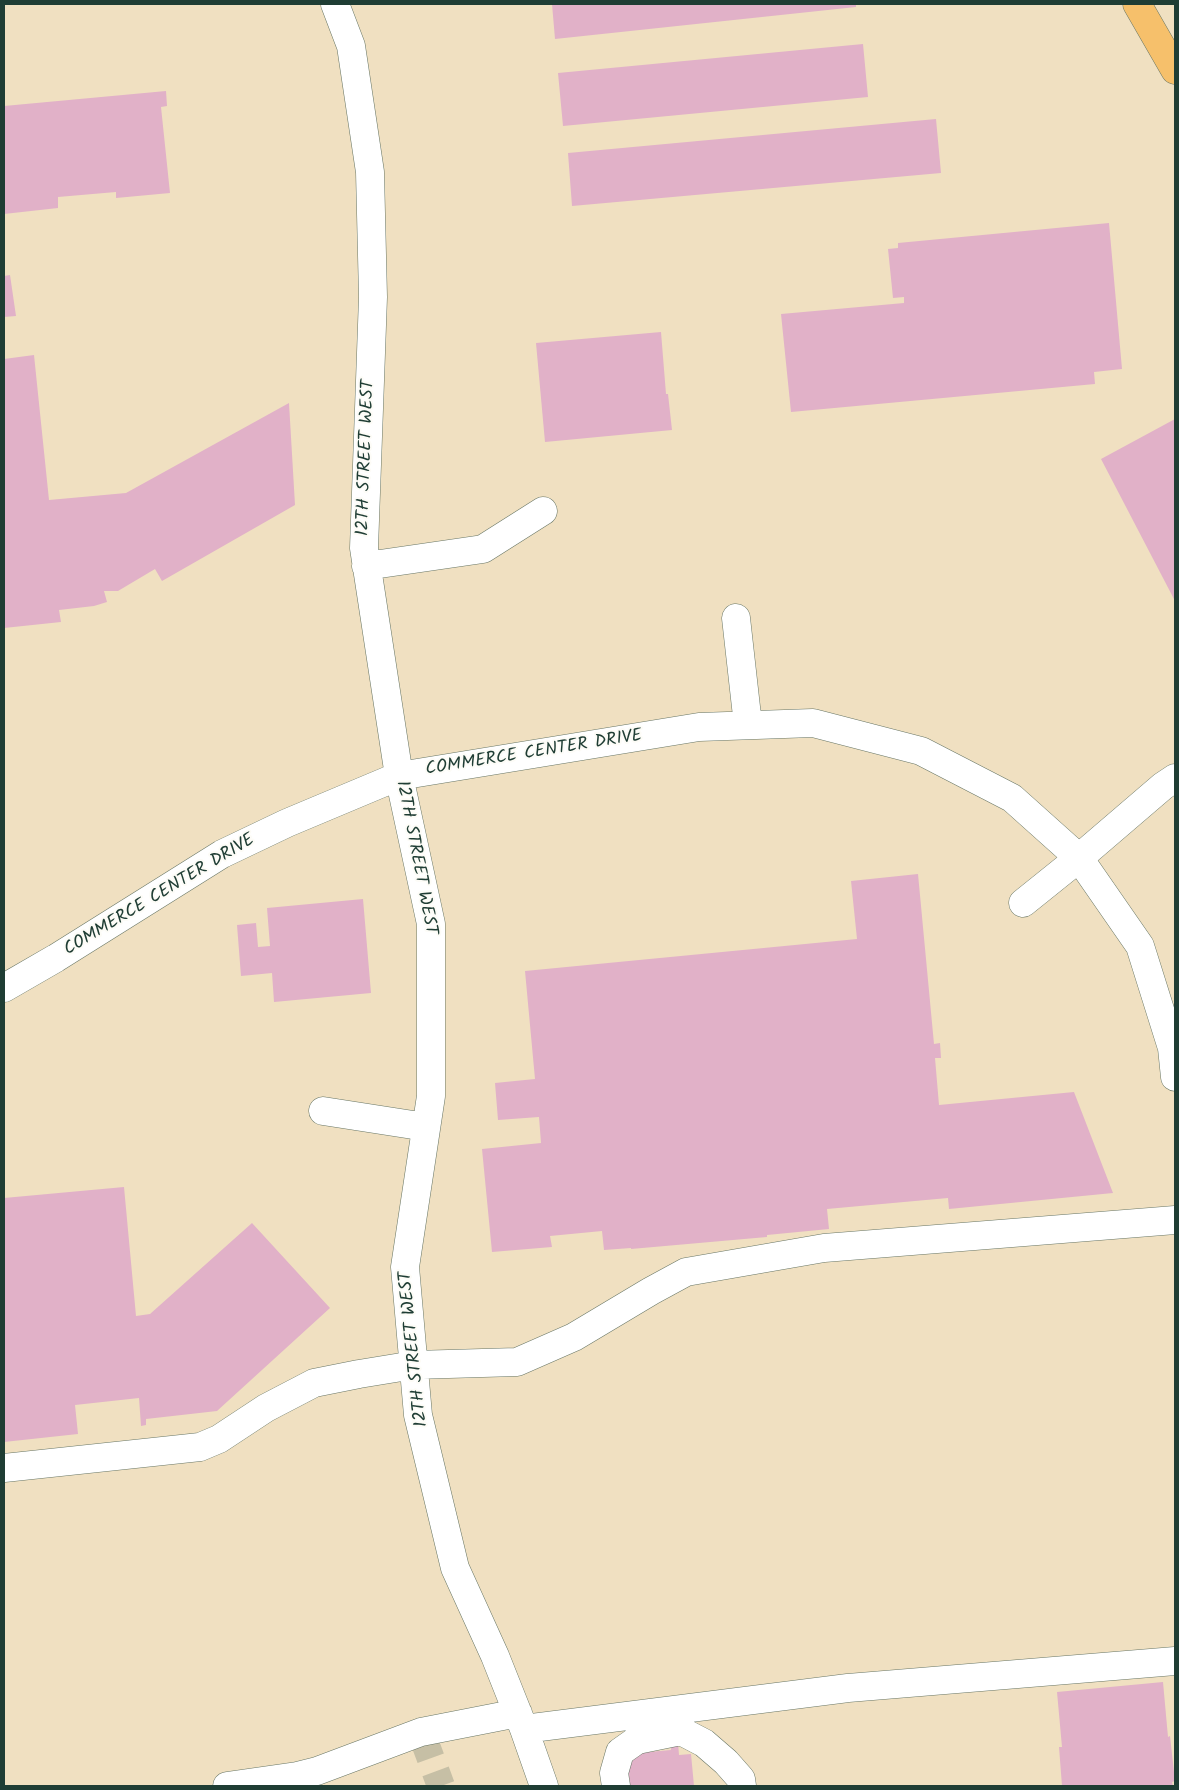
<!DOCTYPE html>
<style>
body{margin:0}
#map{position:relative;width:1179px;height:1790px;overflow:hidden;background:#f0e0c1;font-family:Kalam,sans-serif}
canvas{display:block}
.frame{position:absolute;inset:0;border:5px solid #1f3d34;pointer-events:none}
</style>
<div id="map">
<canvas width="1179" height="1790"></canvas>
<div class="frame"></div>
</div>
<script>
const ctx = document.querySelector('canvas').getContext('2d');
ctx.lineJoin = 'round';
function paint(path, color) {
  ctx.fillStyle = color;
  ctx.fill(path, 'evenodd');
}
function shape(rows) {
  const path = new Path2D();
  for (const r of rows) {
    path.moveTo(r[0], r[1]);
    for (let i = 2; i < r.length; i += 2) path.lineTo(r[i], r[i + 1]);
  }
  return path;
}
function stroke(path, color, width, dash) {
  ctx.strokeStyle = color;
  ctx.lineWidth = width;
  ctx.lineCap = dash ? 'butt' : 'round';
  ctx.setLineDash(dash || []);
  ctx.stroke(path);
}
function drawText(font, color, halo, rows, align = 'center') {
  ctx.font = font + ' Kalam,sans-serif';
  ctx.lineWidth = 4;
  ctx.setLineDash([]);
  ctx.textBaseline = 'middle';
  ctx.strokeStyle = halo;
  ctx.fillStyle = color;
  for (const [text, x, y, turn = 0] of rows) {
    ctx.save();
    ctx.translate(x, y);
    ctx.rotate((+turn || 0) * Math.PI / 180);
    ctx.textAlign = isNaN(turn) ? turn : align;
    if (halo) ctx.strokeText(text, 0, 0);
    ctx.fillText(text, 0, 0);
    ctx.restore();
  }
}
paint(shape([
 [552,4,856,4,856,7,555,39],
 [863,44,868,97,563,126,558,73],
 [166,91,167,106,161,107,170,193,116,198,116,192,58,197,58,208,4,214,4,106],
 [936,119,941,173,572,206,568,153],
 [1109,223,1122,369,1094,372,1095,384,791,412,781,314,904,303,904,297,893,298,888,249,898,248,898,243],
 [10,275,16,316,4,317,4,276],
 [661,332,666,394,668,394,672,430,545,442,536,343],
 [34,355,49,500,126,493,289,403,295,505,162,581,155,569,118,591,104,591,107,602,94,606,59,610,61,622,4,628,4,359],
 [1175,419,1175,601,1101,459],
 [918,874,934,1044,940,1043,941,1058,935,1058,939,1105,1074,1092,1113,1193,949,1209,948,1198,827,1209,829,1229,767,1235,767,1237,631,1249,631,1248,604,1250,602,1231,550,1236,552,1247,492,1252,482,1149,541,1143,539,1117,498,1120,495,1083,535,1079,525,971,857,939,851,881],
 [363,899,371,993,274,1002,272,973,241,976,237,925,256,923,258,947,270,946,267,908],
 [124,1187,136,1316,150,1314,252,1223,330,1308,217,1411,146,1419,146,1425,141,1426,139,1398,75,1405,78,1434,4,1442,4,1198],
 [1163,1682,1168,1737,1170,1736,1175,1781,1172,1782,1173,1786,1062,1786,1059,1747,1062,1747,1057,1692],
 [678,1743,679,1755,691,1754,694,1786,630,1786,627,1759,648,1746,649,1752,671,1750,670,1744]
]), '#e1b1c8');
stroke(shape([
 [421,1732,441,1786]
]), '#c6bfa5', 28, [28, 14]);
const minor = shape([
 [335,4,351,46,370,172,373,297,364,548,399,776,431,924,431,1096,405,1267,418,1415,455,1568,495,1656,524,1729,544,1786],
 [366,566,483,549,543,511],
 [736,618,748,725],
 [1023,903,1079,858,1163,786,1175,778],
 [4,988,56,958,222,854,287,823,399,776,699,727,813,723,921,751,1012,798,1079,858,1140,946,1172,1048,1175,1077],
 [323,1111,426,1127],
 [4,1468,200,1447,219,1439,266,1408,314,1383,359,1374,414,1365,517,1362,574,1337,651,1291,686,1272,824,1248,1175,1220],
 [524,1729,848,1688,1175,1661],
 [227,1786,297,1776,317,1771,421,1732,518,1713],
 [616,1786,614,1773,620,1752,637,1740,681,1731,704,1743,726,1762,741,1779,742,1786]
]);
const highway = shape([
 [1137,4,1175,70]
]);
stroke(minor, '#687665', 29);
stroke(highway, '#687665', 29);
stroke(minor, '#fff', 28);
stroke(highway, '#f6c06b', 28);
drawText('18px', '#1f3d34', '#fdfcf7', [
 ["12TH STREET WEST",367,458,-88],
 ["COMMERCE CENTER DRIVE",534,754,-9],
 ["12TH STREET WEST",415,858,79],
 ["COMMERCE CENTER DRIVE",160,896,-31],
 ["12TH STREET WEST",415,1349,-96]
]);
</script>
